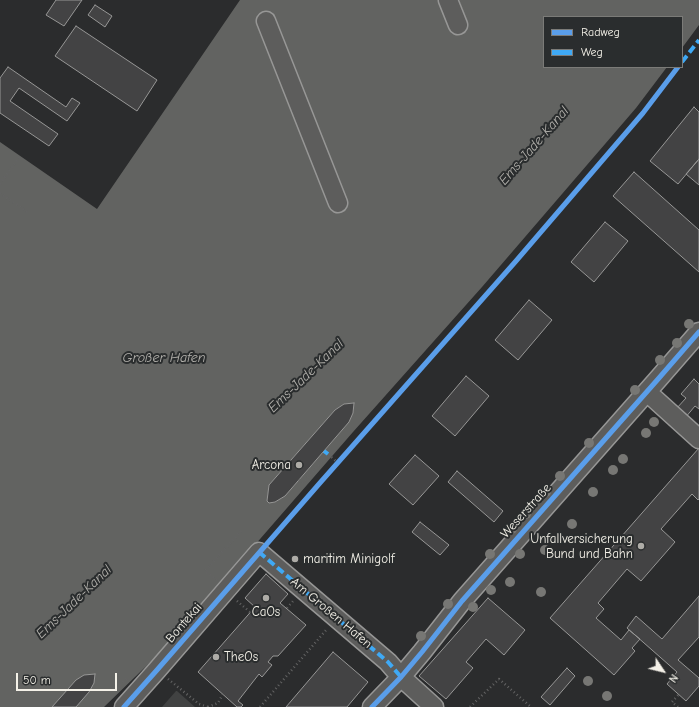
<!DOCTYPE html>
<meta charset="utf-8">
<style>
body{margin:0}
#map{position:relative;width:699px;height:707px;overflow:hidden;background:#2b2c2d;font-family:"Comic Neue",sans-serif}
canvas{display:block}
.legend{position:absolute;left:543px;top:16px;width:140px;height:52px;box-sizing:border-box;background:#2a2d2e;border:1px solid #7b7b78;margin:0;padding:5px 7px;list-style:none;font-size:12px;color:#f4f1e8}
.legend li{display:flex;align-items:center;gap:8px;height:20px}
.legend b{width:20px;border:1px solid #7b7b78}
.north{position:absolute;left:643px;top:651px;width:40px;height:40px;-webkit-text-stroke:3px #2a2d2e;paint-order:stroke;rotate:125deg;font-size:11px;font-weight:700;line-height:16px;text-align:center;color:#f4f1e8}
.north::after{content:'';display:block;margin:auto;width:14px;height:18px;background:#f4f1e8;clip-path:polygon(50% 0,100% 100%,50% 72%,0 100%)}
.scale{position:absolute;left:16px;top:673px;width:101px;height:18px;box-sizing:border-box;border:2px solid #f4f1e8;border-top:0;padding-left:5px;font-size:12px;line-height:14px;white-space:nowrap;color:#f4f1e8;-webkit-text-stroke:3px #2a2d2e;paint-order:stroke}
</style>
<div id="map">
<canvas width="699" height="707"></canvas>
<ul class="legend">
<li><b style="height:5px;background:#5a9eea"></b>Radweg</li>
<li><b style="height:5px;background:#3fa9f5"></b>Weg</li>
</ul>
<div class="north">N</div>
<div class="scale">50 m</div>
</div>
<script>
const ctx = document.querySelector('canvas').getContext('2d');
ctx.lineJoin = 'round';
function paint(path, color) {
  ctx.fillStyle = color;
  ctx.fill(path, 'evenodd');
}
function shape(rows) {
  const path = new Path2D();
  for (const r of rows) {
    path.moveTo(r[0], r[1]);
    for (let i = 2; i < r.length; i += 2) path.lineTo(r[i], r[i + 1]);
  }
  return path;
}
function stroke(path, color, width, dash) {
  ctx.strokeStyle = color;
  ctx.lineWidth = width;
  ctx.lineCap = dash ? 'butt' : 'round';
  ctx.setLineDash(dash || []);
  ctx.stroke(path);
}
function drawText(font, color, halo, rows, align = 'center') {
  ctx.font = font + ' "Comic Neue",sans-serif';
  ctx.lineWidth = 4;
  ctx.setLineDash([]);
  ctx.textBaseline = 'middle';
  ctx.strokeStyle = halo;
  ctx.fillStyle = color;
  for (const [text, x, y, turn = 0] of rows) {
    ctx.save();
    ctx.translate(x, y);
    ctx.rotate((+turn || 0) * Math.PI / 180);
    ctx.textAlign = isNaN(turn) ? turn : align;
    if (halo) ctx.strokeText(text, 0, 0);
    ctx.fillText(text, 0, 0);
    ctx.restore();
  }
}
paint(shape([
 [176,691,177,691,195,707,162,707]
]), '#414242');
paint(shape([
 [240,0,438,0,449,29,467,21,459,0,699,0,699,25,682,48,682,17,544,17,544,67,667,67,636,108,482,287,353,432,168,645,104,707,0,707,0,142,97,209],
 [274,18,346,200,330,206,257,25],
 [354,403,353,413,349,422,285,496,275,502,269,503,267,501,269,485,335,410,344,404]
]), '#626361');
const building = shape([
 [56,0,82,0,64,26,46,15,56,0],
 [95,5,112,16,105,27,88,15,95,5],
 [76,26,157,80,137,111,55,56,76,26],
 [8,67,66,107,72,98,80,103,67,121,19,88,10,101,58,134,49,146,0,113,0,78,8,67],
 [694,107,699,112,699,159,678,184,650,161,694,107],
 [699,159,699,185,686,174,699,159],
 [634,172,699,230,699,272,613,196,634,172],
 [605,222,628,241,594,282,571,262,605,222],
 [529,300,552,320,518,360,495,340,529,300],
 [466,376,489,396,455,436,432,416,466,376],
 [694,379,699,384,699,409,695,406,685,418,676,409,686,398,681,394,694,379],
 [354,403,353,413,349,422,285,496,275,502,269,503,267,501,269,485,335,410,344,404,354,403],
 [699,448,699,499,698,500,692,494,661,529,675,542,641,581,627,569,598,603,604,609,596,618,621,640,629,630,640,639,632,648,635,651,614,675,550,618,699,448],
 [415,455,439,476,413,505,389,484,415,455],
 [457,471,503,511,494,522,448,482,457,471],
 [420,522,449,545,440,555,412,532,420,522],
 [266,574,288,594,280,603,306,625,278,656,273,656,268,662,272,665,262,677,259,674,238,701,243,705,241,707,237,707,198,672,255,607,245,598,266,574],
 [699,596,699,637,678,660,699,678,699,686,686,701,667,684,677,672,627,628,636,616,662,639,699,596],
 [488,598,525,630,504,655,486,639,466,662,473,668,446,699,419,676,488,598],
 [333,652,368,682,347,707,286,707,333,652],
 [567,668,575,676,550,705,541,697,567,668],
 [95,674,94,683,89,692,76,707,52,707,76,680,84,675,95,674]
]);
paint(building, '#434344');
stroke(building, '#979796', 1);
const minor = shape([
 [448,0,458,25],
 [266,21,338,203],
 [647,392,699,439],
 [124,707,157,670,259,552,388,662,401,677,434,707],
 [372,707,401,677,422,652,462,601,659,378,699,332]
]);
stroke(minor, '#979796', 21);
stroke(shape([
 [0,184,20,156],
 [0,193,29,213],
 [299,480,303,483,328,454,338,463],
 [217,580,205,571,241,531],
 [237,601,250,612],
 [287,608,294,600],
 [164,636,168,631],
 [168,679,199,704,208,707],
 [120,685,127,678],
 [208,707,218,703,223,694],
 [260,707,327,629],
 [470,707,499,679,531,707],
 [678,707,672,702,679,694]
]), '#646464', 2.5, [1, 3]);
stroke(minor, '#5d5d5c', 18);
stroke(shape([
 [682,62,699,40],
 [324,451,328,454],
 [259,552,388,662,401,677]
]), '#3fa9f5', 4, [8, 4]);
stroke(shape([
 [124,707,157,670,319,484,516,261,643,113,678,67],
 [372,707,401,677,422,652,462,601,659,378,699,332]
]), '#5a9eea', 5);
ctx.fillStyle = '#777774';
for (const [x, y] of [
 [689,324],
 [677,343],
 [660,360],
 [635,390],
 [654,422],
 [646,433],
 [589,443],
 [623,459],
 [613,470],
 [560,476],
 [546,492],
 [593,492],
 [526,514],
 [572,524],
 [512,529],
 [545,550],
 [490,554],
 [520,554],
 [510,582],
 [491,590],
 [541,592],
 [448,604],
 [473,607],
 [421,636],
 [588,681],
 [607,696]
]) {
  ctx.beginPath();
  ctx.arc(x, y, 5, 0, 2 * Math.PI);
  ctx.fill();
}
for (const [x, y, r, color] of [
 [299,465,4,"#aeaca7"],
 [641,546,4,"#aeaca7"],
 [295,559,4,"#aeaca7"],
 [266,598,4,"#aeaca7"],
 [216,657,4,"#aeaca7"]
]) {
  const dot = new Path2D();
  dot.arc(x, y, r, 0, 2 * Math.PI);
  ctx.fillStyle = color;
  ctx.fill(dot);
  stroke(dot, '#2a2d2e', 1.5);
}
drawText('13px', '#f4f1e8', '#2a2d2e', [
 ["Arcona",291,465],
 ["Unfallversicherung",633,539],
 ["Bund und Bahn",633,554],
 ["maritim Minigolf",303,559,"left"],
 ["CaOs",266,612,"center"],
 ["TheOs",224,657,"left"]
], 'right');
drawText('13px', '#f4f1e8', '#2a2d2e', [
 ["Weserstraße",526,511,-48],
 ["Am Großen Hafen",331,613,40],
 ["Bontekai",184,623,-49]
]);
drawText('italic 14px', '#b5b3ae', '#2a2d2e', [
 ["Ems-Jade-Kanal",534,146,-49],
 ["Großer Hafen",164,358],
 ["Ems-Jade-Kanal",306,376,-44],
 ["Ems-Jade-Kanal",74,602,-44]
]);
</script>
